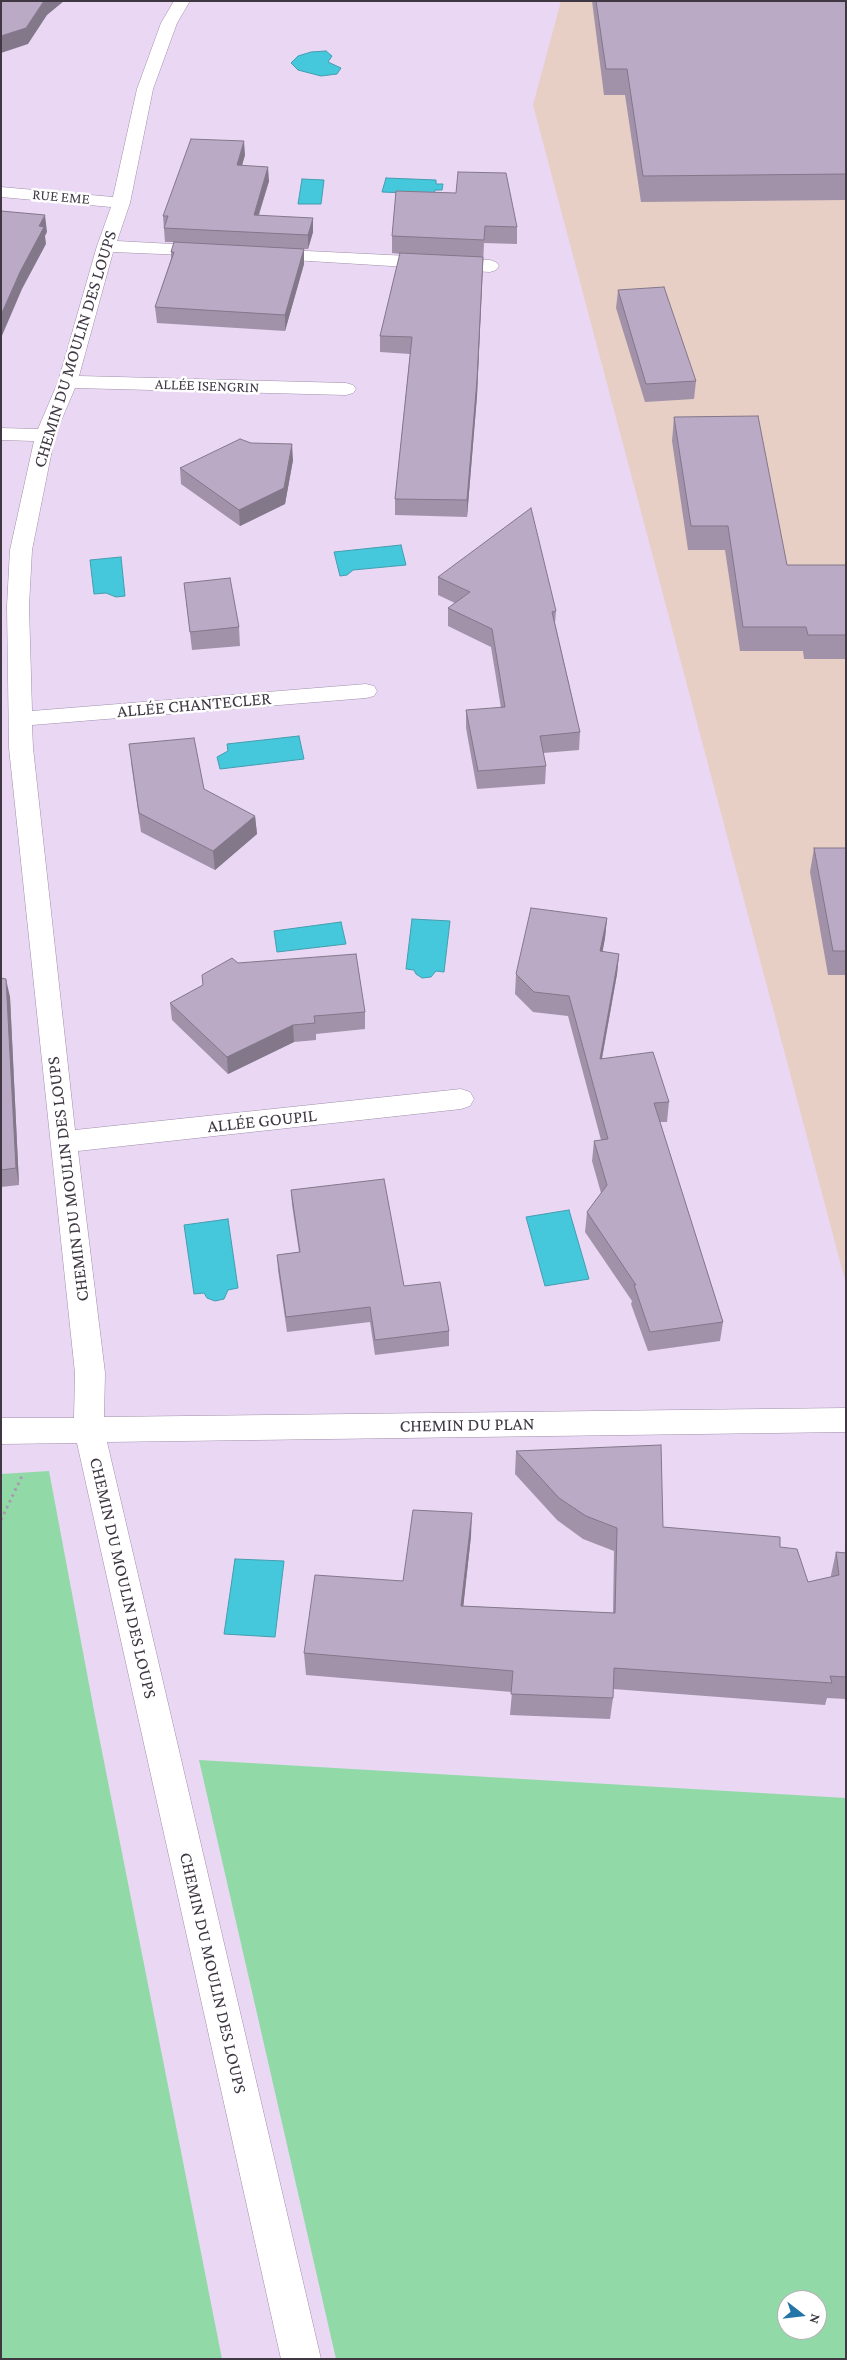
<!DOCTYPE html>
<meta charset="utf-8">
<style>
body{margin:0}
#map{position:relative;width:847px;height:2360px;overflow:hidden;background:#e9d7f3;font-family:"Crimson Pro",serif}
canvas{display:block}
.frame{position:absolute;inset:0;border:2px solid #3f3843;pointer-events:none}
.north{position:absolute;left:777px;top:2290px;width:50px;height:50px;box-sizing:border-box;background:#fff;border:1px solid #b2afb4;border-radius:50%;rotate:106deg;font-size:14px;font-weight:700;line-height:20px;text-align:center;color:#3f3843}
.north::after{content:'';display:block;margin:auto;width:18px;height:22px;background:#2475a7;clip-path:polygon(50% 0,100% 100%,50% 72%,0 100%)}
</style>
<div id="map">
<canvas width="847" height="2360"></canvas>
<div class="frame"></div>
<div class="north">N</div>
</div>
<script>
const ctx = document.querySelector('canvas').getContext('2d');
ctx.lineJoin = 'round';
function paint(path, color) {
  ctx.fillStyle = color;
  ctx.fill(path, 'evenodd');
}
function shape(rows) {
  const path = new Path2D();
  for (const r of rows) {
    path.moveTo(r[0], r[1]);
    for (let i = 2; i < r.length; i += 2) path.lineTo(r[i], r[i + 1]);
  }
  return path;
}
function stroke(path, color, width, dash) {
  ctx.strokeStyle = color;
  ctx.lineWidth = width;
  ctx.lineCap = dash ? 'butt' : 'round';
  ctx.setLineDash(dash || []);
  ctx.stroke(path);
}
function drawText(font, color, halo, rows, align = 'center') {
  ctx.font = font + ' "Crimson Pro",serif';
  ctx.lineWidth = 5;
  ctx.setLineDash([]);
  ctx.textBaseline = 'middle';
  ctx.strokeStyle = halo;
  ctx.fillStyle = color;
  for (const [text, x, y, turn = 0] of rows) {
    ctx.save();
    ctx.translate(x, y);
    ctx.rotate((+turn || 0) * Math.PI / 180);
    ctx.textAlign = isNaN(turn) ? turn : align;
    if (halo) ctx.strokeText(text, 0, 0);
    ctx.fillText(text, 0, 0);
    ctx.restore();
  }
}
paint(shape([
 [561,1,846,1,846,1284,533,105]
]), '#e8cfc6');
paint(shape([
 [49,1471,95,1716,222,2359,1,2359,1,1474],
 [199,1760,846,1798,846,2359,336,2359],
 [787,2300,817,2300,817,2330,787,2330]
]), '#91daa8');
const water = shape([
 [326,51,332,56,328,62,341,68,337,74,321,76,298,70,291,63,298,56,311,52,326,51],
 [386,178,436,180,436,184,443,184,442,190,435,190,434,194,382,192,386,178],
 [302,179,324,180,321,204,298,204,302,179],
 [401,545,406,565,353,570,347,575,340,576,334,552,401,545],
 [121,557,125,596,116,597,106,593,94,594,90,560,121,557],
 [299,736,304,759,220,769,217,757,228,751,227,744,299,736],
 [412,919,450,921,444,972,436,971,431,977,422,978,416,974,414,970,406,969,412,919],
 [341,922,346,944,277,952,274,931,341,922],
 [569,1210,589,1279,545,1286,526,1217,569,1210],
 [228,1219,238,1288,228,1290,224,1299,215,1301,207,1298,204,1293,194,1294,184,1225,228,1219],
 [235,1559,284,1561,275,1637,224,1634,235,1559]
]);
paint(water, '#45c8dc');
stroke(water, '#439dae', 1);
const street = shape([
 [174,1,190,1,177,23,153,89,130,203,117,241,209,246,215,247,218,251,215,255,209,256,113,252,79,376,346,383,353,385,356,389,353,393,346,395,75,388,55,435,32,550,29,606,32,711,366,684,374,686,377,691,374,696,366,698,32,725,33,748,75,1130,461,1089,470,1092,474,1099,470,1106,461,1109,78,1151,105,1373,104,1417,846,1408,846,1432,107,1442,321,2359,281,2359,77,1443,1,1444,1,1418,74,1418,75,1373,9,748,7,606,10,550,34,441,1,440,1,428,38,429,58,382,97,246,111,207,1,197,1,187,113,197,137,89,161,23,174,1],
 [266,249,490,260,496,262,499,266,496,270,490,272,260,258,257,254,260,250,266,249]
]);
stroke(street, '#a08fa9', 1);
stroke(shape([
 [1,1520,22,1476]
]), '#a799ae', 3, [2.5, 4]);
paint(street, '#fff');
paint(shape([
 [592,1,846,1,846,200,641,202,625,95,604,95],
 [245,155,242,165,269,181,259,215,313,232,308,249,304,249,304,264,285,331,157,323,155,307,171,259,171,252,174,242,165,242,163,216],
 [396,191,517,227,517,244,484,243,477,396,467,517,395,515,395,499,410,354,380,352,380,336,400,254,392,253,392,236],
 [618,290,696,381,694,399,645,402,616,308],
 [674,417,787,565,846,565,846,659,804,659,803,651,740,651,725,550,688,550,672,441],
 [251,443,293,460,285,504,240,526,181,484,180,468],
 [438,577,556,611,555,623,580,732,579,750,543,753,546,766,545,784,477,789,466,728,466,710,501,708,491,647,448,626,448,608,455,603,438,595],
 [184,583,239,627,240,646,192,650],
 [131,762,255,816,257,834,215,870,141,832],
 [814,848,846,848,846,975,828,975,810,872],
 [607,918,605,938,602,952,619,954,617,974,602,1059,669,1102,667,1122,660,1122,723,1322,720,1341,648,1351,631,1304,632,1301,585,1232,587,1212,601,1193,592,1161,594,1141,601,1140,568,1016,533,1012,515,994,516,974],
 [238,963,365,1012,365,1029,316,1034,316,1040,294,1042,228,1074,172,1020,170,1003,203,985],
 [1,978,10,997,19,1185,1,1187],
 [291,1190,404,1286,449,1331,449,1346,375,1355,370,1322,287,1332,278,1270,277,1255,299,1252,292,1205],
 [516,1451,663,1527,780,1547,808,1582,831,1577,831,1575,836,1552,846,1553,846,1699,827,1698,825,1705,613,1689,613,1698,610,1719,510,1715,512,1692,306,1675,304,1653,403,1581,471,1536,463,1606,613,1613,614,1551,583,1539,557,1520,515,1474]
]), '#a192a9');
paint(shape([
 [44,1,64,1,47,15,28,44,1,53,1,36],
 [244,141,245,155,238,179,237,165],
 [268,167,269,181,254,229,254,215],
 [45,215,47,232,45,236,46,244,22,289,1,338,1,315,39,226],
 [313,218,313,232,308,249,308,235],
 [304,249,304,264,285,331,285,315],
 [483,257,477,396,467,517,467,500],
 [292,444,293,460,285,504,240,526,239,510],
 [255,816,257,834,215,870,213,851],
 [607,918,605,938,599,972,600,951],
 [619,954,617,974,598,1079,600,1059],
 [6,979,10,997,19,1185,16,1168],
 [293,1025,294,1042,228,1074,227,1057],
 [472,1513,471,1536,461,1628,461,1606]
]), '#83778a');
const building = shape([
 [1,1,44,1,26,28,1,36,1,1],
 [596,1,846,1,846,174,643,176,627,69,606,69,596,1],
 [191,139,244,141,237,165,268,167,254,215,313,218,308,235,164,228,168,216,163,216,191,139],
 [458,172,506,173,517,227,485,226,484,240,392,236,396,191,456,193,458,172],
 [1,211,45,215,39,226,44,227,20,272,1,315,1,211],
 [174,242,304,249,285,315,155,307,174,252,171,252,174,242],
 [400,253,483,257,477,380,467,500,395,499,412,337,380,336,400,253],
 [664,287,696,381,646,384,618,290,664,287],
 [758,416,787,565,846,565,846,635,808,635,806,627,743,627,728,526,691,526,674,417,758,416],
 [240,439,251,443,292,444,284,488,239,510,180,468,240,439],
 [531,508,556,611,552,612,580,732,540,736,546,766,478,771,466,710,505,707,492,629,448,608,470,592,438,577,531,508],
 [230,578,239,627,190,632,184,583,230,578],
 [194,738,204,789,255,816,213,851,139,813,129,744,194,738],
 [814,848,846,848,846,951,833,951,814,848],
 [531,908,607,918,600,951,619,954,600,1059,653,1052,669,1102,654,1103,723,1322,650,1332,634,1285,636,1285,587,1212,607,1185,594,1141,608,1139,569,996,534,992,516,974,531,908],
 [356,954,365,1012,314,1016,315,1023,293,1025,227,1057,170,1003,203,985,202,975,232,958,238,963,356,954],
 [1,978,6,979,16,1168,1,1170,1,978],
 [384,1179,404,1286,440,1282,449,1331,375,1340,370,1307,286,1317,277,1255,300,1252,291,1190,384,1179],
 [661,1445,663,1527,780,1537,780,1547,797,1549,808,1582,839,1575,836,1552,846,1553,846,1677,830,1676,832,1683,614,1668,613,1698,511,1694,513,1671,304,1653,315,1575,403,1581,413,1510,472,1513,461,1606,615,1613,617,1528,586,1516,559,1498,516,1451,661,1445]
]);
paint(building, '#bbaac5');
stroke(building, '#83778a', 1);
drawText('15px', '#3f3843', '#fff', [
 ["RUE EME",61,197,5],
 ["ALLÉE ISENGRIN",207,386,2]
]);
drawText('18px', '#3f3843', '#fff', [
 ["CHEMIN DU MOULIN DES LOUPS",75,349,-73],
 ["ALLÉE CHANTECLER",194,705,-5],
 ["ALLÉE GOUPIL",262,1121,-6],
 ["CHEMIN DU MOULIN DES LOUPS",68,1179,-97],
 ["CHEMIN DU PLAN",467,1425,-1],
 ["CHEMIN DU MOULIN DES LOUPS",123,1578,77],
 ["CHEMIN DU MOULIN DES LOUPS",213,1973,77]
]);
</script>
